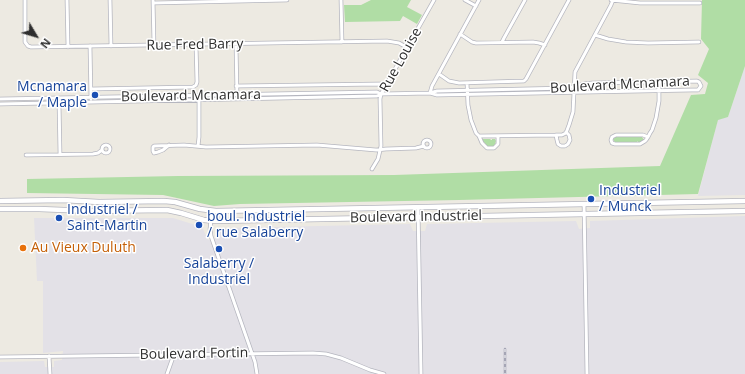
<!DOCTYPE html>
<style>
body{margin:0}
#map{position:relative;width:745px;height:374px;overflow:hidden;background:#edeae2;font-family:"Open Sans",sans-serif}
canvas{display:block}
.north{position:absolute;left:16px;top:16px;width:40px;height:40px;-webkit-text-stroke:3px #fff;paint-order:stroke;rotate:128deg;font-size:11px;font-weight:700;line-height:16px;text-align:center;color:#2d2d2d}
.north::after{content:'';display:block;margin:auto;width:14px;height:18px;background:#2d2d2d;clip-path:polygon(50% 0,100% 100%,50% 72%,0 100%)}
</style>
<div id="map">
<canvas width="745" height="374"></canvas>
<div class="north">N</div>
</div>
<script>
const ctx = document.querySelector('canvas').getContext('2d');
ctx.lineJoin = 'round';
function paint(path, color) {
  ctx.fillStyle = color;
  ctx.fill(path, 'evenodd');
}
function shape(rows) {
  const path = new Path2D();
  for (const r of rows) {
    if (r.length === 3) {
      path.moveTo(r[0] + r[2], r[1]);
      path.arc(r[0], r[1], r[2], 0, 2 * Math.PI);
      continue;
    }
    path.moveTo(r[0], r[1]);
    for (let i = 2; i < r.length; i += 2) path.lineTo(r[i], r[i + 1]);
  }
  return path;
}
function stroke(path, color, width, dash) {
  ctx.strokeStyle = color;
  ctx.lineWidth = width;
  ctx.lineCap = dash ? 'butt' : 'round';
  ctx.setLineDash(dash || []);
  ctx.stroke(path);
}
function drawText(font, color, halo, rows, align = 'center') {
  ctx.font = font + ' "Open Sans",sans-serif';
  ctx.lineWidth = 3;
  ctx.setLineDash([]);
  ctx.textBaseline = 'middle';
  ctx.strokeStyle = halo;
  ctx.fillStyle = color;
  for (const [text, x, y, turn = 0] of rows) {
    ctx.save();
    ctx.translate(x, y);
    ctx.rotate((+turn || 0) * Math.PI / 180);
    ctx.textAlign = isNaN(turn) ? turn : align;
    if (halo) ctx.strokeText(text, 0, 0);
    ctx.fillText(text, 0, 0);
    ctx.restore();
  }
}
paint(shape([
 [745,66,745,195,698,196,718,119,728,117],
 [745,216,745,374,0,374,0,362,44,361,45,367,54,367,54,361,62,360,63,351,43,353,43,281,37,281,34,218,173,218,202,227,208,240,216,238,218,229,228,228,410,224,413,231,425,231,427,224,576,221,579,229,590,228,590,221]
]), '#e3e1e7');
paint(shape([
 [371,0,411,0,407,7,422,15,417,24,403,16,400,21,345,22,344,5,361,5],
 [702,0,745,0,745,66,728,117,718,120,698,194,459,200,240,204,214,206,163,195,27,193,27,179,178,176,394,175,660,166,691,95,705,94,708,83,698,75,709,49,701,39],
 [616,137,642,137,644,140,641,142,638,142,638,141,637,142,615,142,614,141,613,139],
 [483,139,490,139,491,140,492,140,492,139,495,139,496,141,495,144,493,147,487,146,483,141]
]), '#b0dda5');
const street = shape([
 [25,0,25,42,28,46,31,47,387,41,399,43,408,48],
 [67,0,68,47],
 [110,0,111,46],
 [153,0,154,45],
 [341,0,342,42],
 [465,0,476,6],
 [611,0,640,3,700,3],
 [153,3,287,0],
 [460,34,472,42,476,43,533,42,539,43,545,45],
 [595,35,608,39,626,42,648,43,699,42],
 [502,42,504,38,525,0],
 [236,44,237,95],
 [90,46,91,99],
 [439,74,449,81,459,83,524,81,526,79,569,0],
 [467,83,468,105,471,120,476,133,479,136,482,143,487,148,494,148,498,144,498,136],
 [236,86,380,84,386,86],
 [91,89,193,87,196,85,197,82,196,45],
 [430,93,432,86,479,0],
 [0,99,377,92,381,94],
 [59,102,60,154],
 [0,104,377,96,381,94,430,93,437,91,568,88,584,84,592,83,697,81,699,82,701,86,698,90,692,90,437,95,430,93],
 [556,135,557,140,558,144,561,146,565,146,568,144,570,140,569,135,566,132],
 [479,136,556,135,562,135,566,133,569,125,573,112,575,72,611,5,613,0],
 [648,137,643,135,616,135,612,137,611,140,612,143,615,144,640,144,645,141,646,140,648,137,650,133,652,130,656,118,659,101,659,82],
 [427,144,4],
 [169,145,163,150,158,152,154,153,153,151,153,147,154,146,184,145,206,147,317,145,376,150,386,149,416,148,424,146],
 [106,149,4],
 [198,146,199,137,199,100],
 [26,155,93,154,98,153,102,150],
 [372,169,378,159,381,146,380,99,381,94,434,0],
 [584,204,587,374],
 [418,207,421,374],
 [212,211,210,229,211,236,255,362,257,374],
 [49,356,50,374],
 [0,357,313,353,326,354,341,358,370,370,384,374],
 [167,374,172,360,173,354]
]);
const secondary = shape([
 [0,201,63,200,99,202,164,201,175,202,200,209,216,211,745,201],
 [0,209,39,209,89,211,167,210,181,213,204,220,216,221,745,211]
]);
stroke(street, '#b5b6bf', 4.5);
stroke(secondary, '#b5b6bf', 6);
stroke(street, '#fff', 3);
stroke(secondary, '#fff', 4.5);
const rail = shape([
 [505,349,505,374]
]);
stroke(rail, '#a5a5b5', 2.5);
stroke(rail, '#fff', 1, [3]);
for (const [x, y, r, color] of [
 [95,95,4,"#1a4fb4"],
 [591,199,4,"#1a4fb4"],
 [59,218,4,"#1a4fb4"],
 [199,225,4,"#1a4fb4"],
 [23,248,4,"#e8710a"],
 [219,249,4,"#1a4fb4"]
]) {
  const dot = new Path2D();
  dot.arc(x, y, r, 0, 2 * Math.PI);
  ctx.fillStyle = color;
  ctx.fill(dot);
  stroke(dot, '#fff', 1.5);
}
drawText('14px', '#2d2d2d', '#fff', [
 ["Rue Fred Barry",195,45,-1],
 ["Rue Louise",401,60,-61],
 ["Boulevard Mcnamara",620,85,-3],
 ["Boulevard Mcnamara",191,96,-1],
 ["Boulevard Industriel",416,217,-1],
 ["Boulevard Fortin",194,354,-1]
]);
drawText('14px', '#164399', '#fff', [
 ["Mcnamara",87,87,"right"],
 ["/ Maple",87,103,"right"],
 ["Industriel",599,191],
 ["/ Munck",599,207],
 ["Industriel /",67,210],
 ["Saint-Martin",67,226],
 ["boul. Industriel",207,217],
 ["/ rue Salaberry",207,233],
 ["Salaberry /",219,264,"center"],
 ["Industriel",219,280,"center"]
], 'left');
drawText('14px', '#c56008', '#fff', [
 ["Au Vieux Duluth",31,248]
], 'left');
</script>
